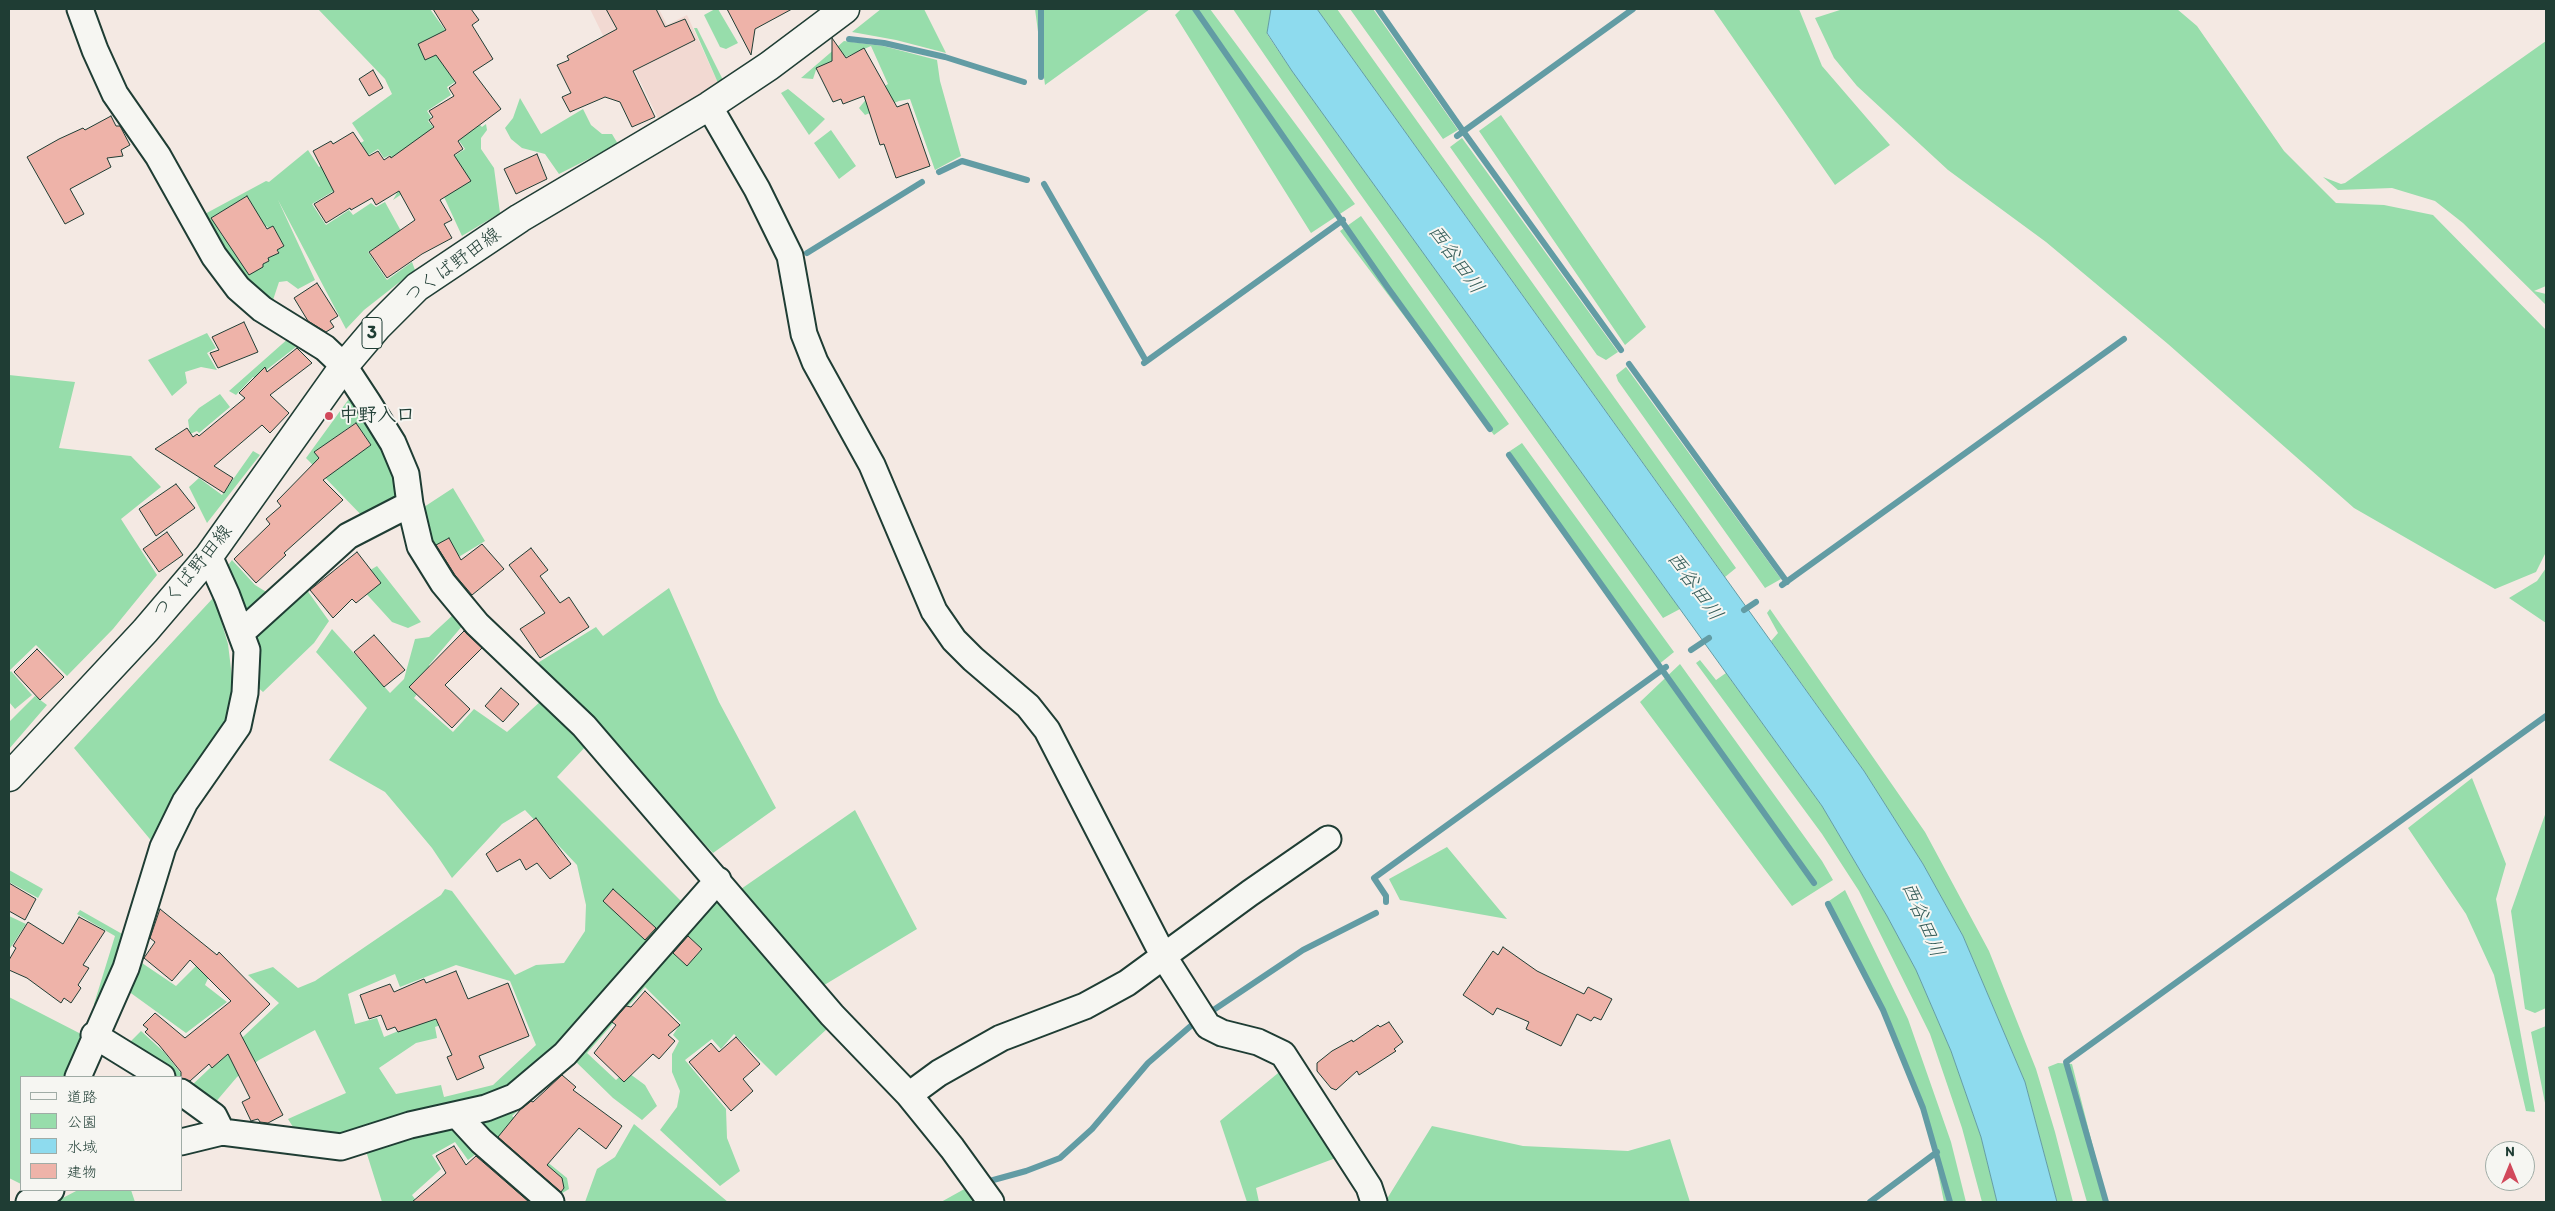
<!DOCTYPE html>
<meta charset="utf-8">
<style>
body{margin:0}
#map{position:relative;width:2555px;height:1211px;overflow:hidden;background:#f4e9e3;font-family:Itim,"Klee One",sans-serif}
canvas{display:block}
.frame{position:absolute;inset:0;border:10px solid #1f3d34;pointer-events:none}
.legend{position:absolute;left:20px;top:1076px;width:162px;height:115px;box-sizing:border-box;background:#f6f6f2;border:1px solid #a0aca6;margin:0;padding:6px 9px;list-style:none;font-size:15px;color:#1f3d34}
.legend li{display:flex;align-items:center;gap:10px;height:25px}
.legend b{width:25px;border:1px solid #a0aca6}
.north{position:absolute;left:2485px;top:1141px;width:50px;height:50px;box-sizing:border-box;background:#f6f6f2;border:1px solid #a0aca6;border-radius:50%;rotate:0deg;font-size:14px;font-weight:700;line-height:20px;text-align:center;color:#1f3d34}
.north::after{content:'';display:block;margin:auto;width:18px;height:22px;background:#d1495b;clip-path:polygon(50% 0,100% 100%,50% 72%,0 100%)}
</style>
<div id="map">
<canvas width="2555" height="1211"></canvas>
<div class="frame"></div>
<ul class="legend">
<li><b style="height:6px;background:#f6f6f2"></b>道路</li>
<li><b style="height:14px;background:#97ddab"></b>公園</li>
<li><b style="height:14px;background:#8edbee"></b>水域</li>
<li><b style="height:14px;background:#eeb3a9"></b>建物</li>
</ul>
<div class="north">N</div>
</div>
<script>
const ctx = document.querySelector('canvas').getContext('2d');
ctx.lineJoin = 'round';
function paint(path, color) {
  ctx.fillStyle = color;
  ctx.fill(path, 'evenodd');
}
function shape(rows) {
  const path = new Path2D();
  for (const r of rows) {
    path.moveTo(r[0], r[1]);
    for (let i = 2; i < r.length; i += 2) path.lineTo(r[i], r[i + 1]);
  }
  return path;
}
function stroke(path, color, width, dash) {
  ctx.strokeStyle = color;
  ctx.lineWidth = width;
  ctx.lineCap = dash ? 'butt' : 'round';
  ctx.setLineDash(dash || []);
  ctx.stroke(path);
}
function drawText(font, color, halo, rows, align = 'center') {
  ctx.font = font + ' Itim,"Klee One",sans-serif';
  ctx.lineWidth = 4;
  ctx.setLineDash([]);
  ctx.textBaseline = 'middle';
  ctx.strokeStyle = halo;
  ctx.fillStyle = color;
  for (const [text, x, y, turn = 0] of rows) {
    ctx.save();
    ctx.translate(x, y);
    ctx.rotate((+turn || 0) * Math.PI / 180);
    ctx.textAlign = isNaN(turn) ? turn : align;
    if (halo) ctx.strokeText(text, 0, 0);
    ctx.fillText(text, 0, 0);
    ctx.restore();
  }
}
paint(shape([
 [590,9,659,9,667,25,687,15,718,83,659,120,633,67,621,72]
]), '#f2d9d2');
paint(shape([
 [318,9,430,9,474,70,447,87,451,95,427,111,431,117,428,121,433,127,423,137,445,162,465,149,457,138,478,123,482,127,486,124,487,130,481,138,481,149,494,168,500,213,462,236,433,173,393,200,397,193,393,186,399,170,390,155,384,158,378,149,331,179,337,189,312,204,326,225,349,210,353,215,371,203,376,207,385,202,401,231,368,252,387,280,412,262,415,270,364,310,346,329,278,200,315,280,298,289,287,281,279,282,272,303,234,269,203,215,266,181,269,182,308,150,319,167,364,141,352,123,392,94,385,79],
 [247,196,254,208,250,220,223,237,212,218],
 [266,226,269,228,273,226,284,246,277,250,279,252,268,258,269,261,263,264,232,248],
 [715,9,718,9,738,43,726,49,720,47,704,15],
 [881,9,924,9,946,53,896,40,852,32],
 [1035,9,1150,9,1045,85],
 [1181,9,1210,9,1355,204,1311,233,1175,15],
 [1233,9,1271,9,1267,34,1292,71,1680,609,1663,618,1358,191],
 [1317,9,1337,9,1736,568,1725,577],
 [1350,9,1373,9,1458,130,1443,139],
 [1713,9,1799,9,1822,66,1890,145,1835,185],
 [1843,9,2177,9,2197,26,2284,151,2336,203,2384,205,2433,215,2546,330,2546,552,2536,572,2495,589,2354,508,2168,344,2046,242,1948,170,1857,86,1834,58,1815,18],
 [694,28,697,28,723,80,718,83],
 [844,41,883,46,937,60,940,81,961,156,935,170,910,99,899,101,865,115,859,108,868,97,888,84,871,46,816,70,813,79,801,78],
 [2546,41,2546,286,2534,291,2546,294,2546,305,2463,223,2435,201,2392,188,2338,190,2323,177,2341,184,2345,183],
 [788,89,825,119,809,135,781,93],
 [520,98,541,134,583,109,591,125,602,134,612,134,618,144,559,174,545,154,522,148,511,139,505,128,513,118],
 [1501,115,1646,327,1625,345,1479,131],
 [831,130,856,166,839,179,814,143],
 [1462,138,1618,352,1606,360,1597,355,1450,147],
 [1361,216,1509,424,1494,435,1340,231],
 [207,333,216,348,207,353,217,370,201,367,185,372,187,383,172,396,148,360],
 [290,337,301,343,256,378,253,377,236,395,229,391],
 [1626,367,1781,579,1765,588,1618,381,1616,375],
 [9,375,75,382,59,448,131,456,161,487,121,519,157,575,113,629,67,676,36,645,9,671],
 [220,394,230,407,199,433,197,431,190,434,188,420,199,408],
 [351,396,385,442,404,502,369,523,306,458],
 [355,423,371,445,330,474,315,452],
 [1522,443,1674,652,1658,665,1507,453],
 [253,451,260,455,207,523,189,487,199,478,222,495],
 [453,488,485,541,442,567,430,544,424,507],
 [232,560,255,585,268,593,244,618,226,568],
 [377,566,421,622,408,628,392,622,362,589,362,575],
 [2546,568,2546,623,2509,598,2537,581],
 [304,586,329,621,314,643,263,692,255,685,250,636],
 [669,588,719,702,776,808,713,853,536,664,596,627,603,636],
 [214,597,228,644,234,694,229,722,154,844,74,748],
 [1770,609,1925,832,1989,951,2036,1069,2055,1132,2073,1202,2057,1202,2025,1082,1963,936,1923,864,1864,771,1771,641,1778,633,1767,613],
 [454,614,463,625,429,665,434,673,414,698,453,732,474,709,507,732,542,700,587,745,557,777,683,903,562,1038,500,1093,314,1140,298,1135,288,1119,346,1093,315,1030,259,1060,237,1077,214,1104,181,1085,181,1077,171,1077,127,1045,141,1031,164,1052,191,1086,279,1003,248,975,273,967,298,988,315,981,441,895,445,889,452,891,515,975,536,965,564,963,585,931,586,905,577,865,525,810,502,824,452,878,432,848,385,792,329,760,367,708,316,652,332,629,390,693,404,679,415,639,429,637],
 [456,965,510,981,536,1045,493,1085,444,1097,441,1085,396,1094,379,1068,416,1043,437,1038,435,1027,443,1024,439,1014,384,1037,377,1018,355,1024,348,994,395,974,400,987],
 [1700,660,1716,680,1726,673,1822,806,1887,916,1916,970,1951,1051,1981,1137,1997,1202,1982,1202,1962,1128,1930,1034,1859,891,1822,834,1696,663],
 [1680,664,1822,861,1833,880,1792,906,1640,702],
 [11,671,32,695,15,709,9,702,9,673],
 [35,696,47,705,9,749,9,722],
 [2472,778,2506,864,2496,899,2535,1112,2526,1111,2494,975,2466,914,2408,828],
 [855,810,917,929,821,987,741,889],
 [2546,812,2546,1008,2535,1013,2525,1009,2511,911],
 [1447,847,1507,919,1400,900,1389,879],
 [9,870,43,889,38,898,9,882],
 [1845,890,1908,1019,1951,1142,1966,1202,1944,1202,1925,1108,1892,1028,1826,903],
 [728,899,820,1021,828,1028,776,1076,734,1034,721,1049,712,1039,685,1060,726,1109,727,1138,740,1171,720,1186,660,1130,677,1107,680,1091,672,1072,672,1054,679,1041,673,1035,681,1023,645,987,587,1053,616,1080,626,1071,645,1085,657,1106,642,1120,613,1098,573,1059,709,902],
 [80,910,124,935,99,1008,94,1004,115,936,77,914],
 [9,916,26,924,9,950],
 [136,959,176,986,198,964,210,974,205,985,227,1002,186,1033,128,991],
 [9,997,83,1035,67,1077,21,1077,21,1184,9,1178],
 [2546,1026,2546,1108,2531,1032],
 [2058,1063,2072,1064,2107,1202,2087,1202,2048,1067],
 [1283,1069,1341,1156,1256,1188,1259,1202,1247,1202,1220,1121],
 [540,1091,512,1116,523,1125,507,1143,505,1149,535,1173,546,1161,567,1178,569,1189,554,1198,478,1122],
 [634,1124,728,1202,585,1202,597,1169,615,1157],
 [456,1125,542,1202,513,1202,504,1189,507,1181,480,1151,468,1160,455,1142,432,1155,441,1169,412,1195,417,1202,382,1202,366,1151],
 [1432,1126,1523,1146,1628,1151,1670,1139,1690,1202,1385,1202],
 [968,1187,978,1202,941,1202],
 [78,1190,131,1190,135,1202,55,1202]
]), '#97ddab');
const water = shape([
 [1271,9,1317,9,1864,771,1923,864,1963,936,2025,1082,2057,1202,1997,1202,1981,1137,1951,1051,1916,970,1887,916,1822,806,1292,71,1267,33,1271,9]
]);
paint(water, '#8edbee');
stroke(water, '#629ca4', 1);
stroke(shape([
 [1041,9,1041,77],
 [1195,9,1388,288,1490,429],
 [1378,9,1463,131,1621,350],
 [849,39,884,43,945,57,1024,82],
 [1457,136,1633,9],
 [939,172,962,161,1027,180],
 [1044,184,1146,361],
 [807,253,922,182],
 [1144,363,1343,220],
 [1629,364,1787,582],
 [1509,455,1814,883],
 [1782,585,2124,339],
 [1744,610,1756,602],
 [1691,650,1709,638],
 [1386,902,1386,896,1374,878,1666,667],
 [1828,904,1883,1010,1923,1108,1950,1202],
 [1209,1013,1303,950,1376,913],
 [986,1182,1026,1171,1060,1158,1092,1129,1148,1063,1193,1024],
 [1870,1202,1937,1152],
 [2106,1202,2066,1062,2546,716]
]), '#629ca4', 6);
const building = shape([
 [433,9,471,9,479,20,472,25,493,59,473,72,501,109,458,141,463,149,454,155,471,181,440,200,452,220,444,224,452,238,422,254,387,278,369,252,415,220,399,191,376,205,372,198,351,210,350,208,326,223,314,204,334,192,313,151,331,141,333,144,353,132,369,156,378,151,384,160,390,156,391,158,434,127,429,120,433,117,429,111,454,96,449,88,456,83,436,55,425,60,418,44,446,30,433,9],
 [606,9,656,9,665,27,685,19,695,40,633,71,655,117,632,127,620,102,605,97,570,112,562,97,571,93,557,65,569,60,567,56,617,29,606,9],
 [727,9,792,9,755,29,751,55,727,9],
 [832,38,846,58,864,48,897,107,908,103,930,166,896,178,884,144,880,145,864,96,843,104,841,99,833,102,816,68,832,61,832,38],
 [373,70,383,88,369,96,359,79,373,70],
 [111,116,116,126,120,126,130,145,121,150,123,156,107,158,111,167,70,189,84,214,65,224,27,157,59,139,83,128,85,130,111,116],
 [537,154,547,179,516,194,504,169,537,154],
 [247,196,267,229,273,226,284,246,277,250,279,253,268,258,269,261,263,264,263,267,249,275,211,218,247,196],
 [317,283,338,316,330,321,334,327,326,332,308,321,294,298,317,283],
 [244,322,258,352,218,368,210,353,219,350,212,337,244,322],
 [297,348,312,363,270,395,289,413,270,433,262,425,214,466,233,478,224,493,155,449,187,428,193,437,197,434,199,436,245,398,239,393,265,367,267,372,297,348],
 [356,423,371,445,323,480,343,500,284,553,286,555,256,583,234,559,270,524,266,519,281,506,277,501,319,458,314,452,356,423],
 [176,484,195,508,156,536,139,509,176,484],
 [167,532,183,555,159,572,143,549,167,532],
 [449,538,461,560,482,544,504,569,472,595,455,575,436,545,449,538],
 [531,548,548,570,540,576,560,603,569,597,589,627,540,658,520,629,545,613,509,565,531,548],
 [357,552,381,583,356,603,352,599,333,618,310,590,357,552],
 [464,631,482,648,445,685,470,709,452,728,409,687,464,631],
 [374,635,405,670,384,687,354,652,374,635],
 [37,649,64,677,40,700,14,672,37,649],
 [501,688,519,704,503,722,485,706,501,688],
 [536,818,571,864,550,879,537,863,526,870,520,859,497,872,486,854,536,818],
 [9,883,36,899,25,920,9,911,9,883],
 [613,889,656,928,645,940,603,901,613,889],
 [160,909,217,955,219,952,270,1004,240,1033,283,1115,268,1123,260,1122,258,1119,251,1121,242,1102,250,1098,228,1054,212,1068,209,1064,190,1081,181,1078,181,1072,159,1045,145,1032,148,1029,143,1025,155,1013,185,1038,231,1001,190,960,172,981,144,958,155,942,150,938,160,909],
 [79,917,105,931,83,965,89,968,78,985,81,988,71,1003,64,998,61,1003,27,978,9,970,9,960,16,948,13,946,28,922,63,944,79,917],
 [688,936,702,949,687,966,673,953,688,936],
 [1503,947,1537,971,1584,994,1588,987,1612,999,1601,1020,1594,1017,1591,1021,1577,1014,1561,1046,1526,1029,1529,1022,1497,1008,1493,1015,1463,995,1493,951,1498,955,1503,947],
 [456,971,468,999,508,983,529,1036,479,1056,484,1068,457,1080,447,1057,452,1055,436,1019,398,1032,395,1027,387,1030,381,1015,369,1019,360,995,390,984,394,992,424,979,426,983,456,971],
 [645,991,680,1025,668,1035,675,1041,659,1059,653,1054,624,1082,594,1053,616,1025,612,1022,626,1006,631,1007,645,991],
 [1389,1022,1403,1042,1394,1049,1396,1051,1359,1075,1357,1071,1336,1090,1331,1088,1317,1071,1317,1063,1332,1051,1352,1040,1353,1042,1378,1025,1380,1027,1389,1022],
 [736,1037,760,1064,743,1079,753,1091,731,1111,689,1062,711,1043,719,1052,736,1037],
 [562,1075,576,1087,573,1090,622,1126,606,1149,579,1128,547,1165,562,1178,564,1188,561,1192,498,1137,520,1110,531,1101,533,1102,562,1075],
 [454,1146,466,1165,476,1156,529,1202,412,1202,446,1173,436,1156,454,1146]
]);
paint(building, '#eeb3a9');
stroke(building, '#1f3d34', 1);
const street = shape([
 [80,9,95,50,115,94,158,156,214,256,238,288,262,309,325,348,344,366,367,401,393,443,406,474,410,504,420,546,443,583,477,624,584,726,832,1015,909,1095,952,1148,991,1202],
 [709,106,757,189,790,256,804,334,815,362,872,465,934,611,954,640,973,659,1028,706,1047,730,1164,957,1208,1026,1222,1033,1258,1042,1283,1054,1369,1187,1374,1202],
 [241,633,348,536,410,504],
 [94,1035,162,1077],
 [78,1077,126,968,163,847,185,802,238,726,245,693,247,650,227,596,209,556],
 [181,1092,214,1116,222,1132],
 [909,1095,939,1073,1001,1038,1085,1006,1127,983,1250,893,1328,839],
 [457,1115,481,1141,551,1202],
 [181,1142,222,1132,341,1147,410,1125,486,1108,514,1097,565,1054,718,880],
 [29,1202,51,1190]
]);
const primary = shape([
 [9,777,145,631,209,556,344,366,378,326,417,287,520,218,709,106,769,66,845,9]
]);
stroke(street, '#1f3d34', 29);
stroke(primary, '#1f3d34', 31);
stroke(street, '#f6f6f2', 25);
stroke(primary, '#f6f6f2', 28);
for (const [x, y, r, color] of [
 [329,416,5,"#d1495b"]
]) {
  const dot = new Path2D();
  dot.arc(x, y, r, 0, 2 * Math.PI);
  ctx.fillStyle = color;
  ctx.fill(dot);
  stroke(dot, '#f6f6f2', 2);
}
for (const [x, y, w] of [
 [372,333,20]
]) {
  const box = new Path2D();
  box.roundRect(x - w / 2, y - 15.5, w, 31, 4);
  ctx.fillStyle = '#f6f6f2';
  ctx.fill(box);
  stroke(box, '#1f3d34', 1);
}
drawText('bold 18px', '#1f3d34', null, [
 ["3",372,333]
]);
drawText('19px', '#1f3d34', '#f6f6f2', [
 ["つくば野田線",453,266,-36],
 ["つくば野田線",193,572,-51]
]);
drawText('bold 19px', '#1f3d34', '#f6f6f2', [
 ["中野入口",339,416]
], 'left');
drawText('italic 20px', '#355d59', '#f6f6f2', [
 ["西谷田川",1455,260,54],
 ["西谷田川",1694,587,54],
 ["西谷田川",1922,920,67]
]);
</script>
